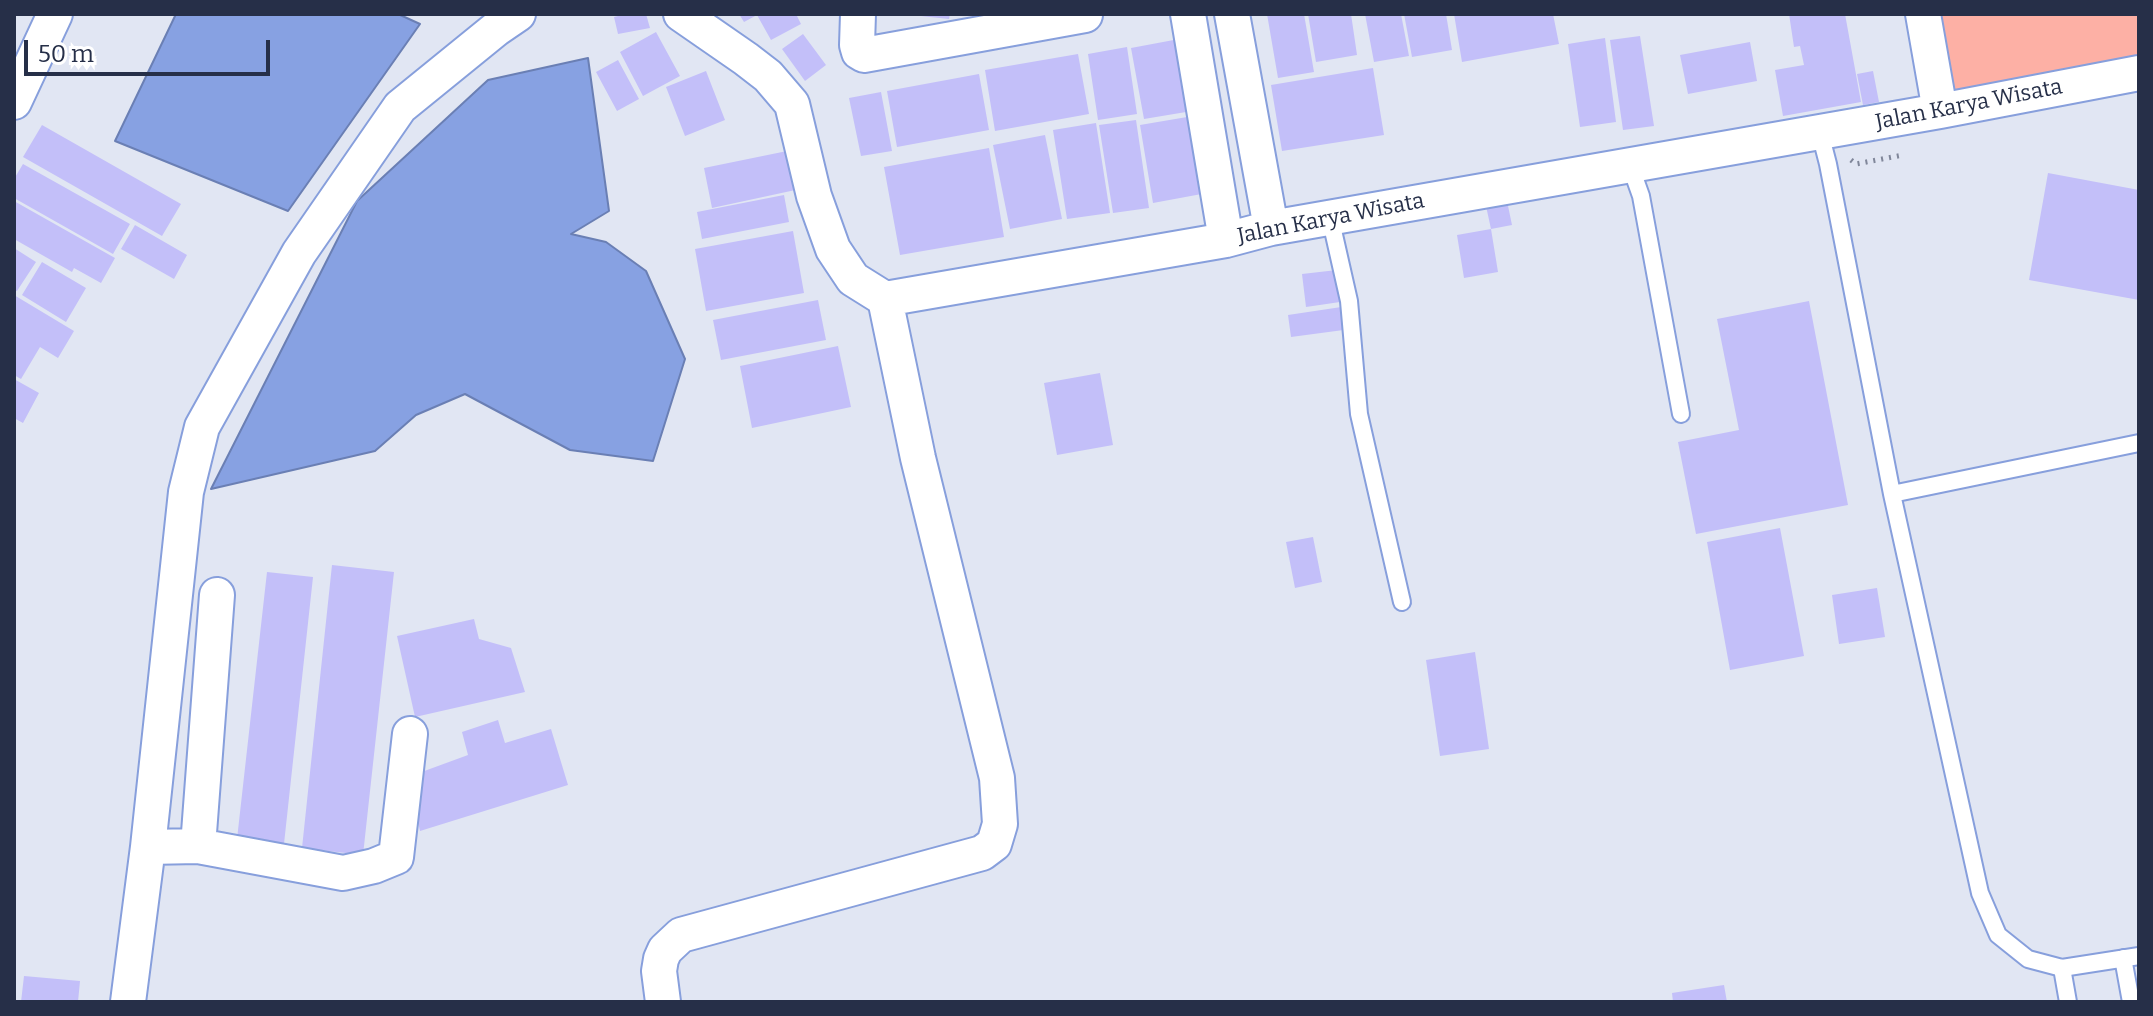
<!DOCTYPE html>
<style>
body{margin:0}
#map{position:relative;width:2153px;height:1016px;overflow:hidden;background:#e1e6f3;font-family:Bitter,serif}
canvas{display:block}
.frame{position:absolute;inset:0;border:16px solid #262f48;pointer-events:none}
.scale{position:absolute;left:24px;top:40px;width:246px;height:36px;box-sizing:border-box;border:4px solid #262f48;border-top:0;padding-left:10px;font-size:24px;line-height:28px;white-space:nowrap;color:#262f48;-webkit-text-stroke:6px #fff;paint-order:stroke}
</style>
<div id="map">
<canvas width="2153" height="1016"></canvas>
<div class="frame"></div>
<div class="scale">50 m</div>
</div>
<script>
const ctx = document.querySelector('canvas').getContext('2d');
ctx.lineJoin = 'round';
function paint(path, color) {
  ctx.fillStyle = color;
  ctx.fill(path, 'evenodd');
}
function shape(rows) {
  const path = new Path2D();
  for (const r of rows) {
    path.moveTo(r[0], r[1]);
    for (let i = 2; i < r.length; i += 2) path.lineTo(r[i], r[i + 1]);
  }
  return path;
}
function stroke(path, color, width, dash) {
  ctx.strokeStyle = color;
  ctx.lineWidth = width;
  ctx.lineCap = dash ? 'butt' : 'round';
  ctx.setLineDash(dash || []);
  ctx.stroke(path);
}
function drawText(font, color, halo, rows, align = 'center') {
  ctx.font = font + ' Bitter,serif';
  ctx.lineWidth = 7;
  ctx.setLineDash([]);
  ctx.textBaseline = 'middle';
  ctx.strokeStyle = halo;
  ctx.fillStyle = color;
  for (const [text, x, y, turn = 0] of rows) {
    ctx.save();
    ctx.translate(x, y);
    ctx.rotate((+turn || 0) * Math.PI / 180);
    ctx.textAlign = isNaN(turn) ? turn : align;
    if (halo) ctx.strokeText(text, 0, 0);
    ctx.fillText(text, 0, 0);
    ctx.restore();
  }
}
paint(shape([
 [1941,14,2139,14,2139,57,1954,90]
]), '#fdb0a5');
const water = shape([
 [176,14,398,14,420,24,288,211,115,141,176,14],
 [588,58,609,211,571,234,606,242,646,271,685,359,653,461,570,450,465,394,416,415,375,451,211,489,357,201,488,80,588,58]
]);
paint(water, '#87a1e2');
stroke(water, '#6a7fb4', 2);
paint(shape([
 [626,14,646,14,650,28,618,34,614,17],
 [739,14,796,14,801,24,771,40,757,15,744,22],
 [921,14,950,14,949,19,921,16],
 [1267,14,1304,14,1314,72,1278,78],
 [1308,14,1351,14,1357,55,1316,62],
 [1365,14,1401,14,1409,56,1374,62],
 [1404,14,1446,14,1452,50,1412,57],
 [1454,14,1553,14,1559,44,1462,62],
 [1789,14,1845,14,1861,102,1783,116,1775,70,1804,65,1800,46,1794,47],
 [656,32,680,76,643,96,620,52],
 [803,34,826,65,805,81,782,49],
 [1640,36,1654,126,1623,130,1610,40],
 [1605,38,1616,122,1580,127,1568,44],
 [1179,39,1192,111,1144,119,1131,48],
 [1750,42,1757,81,1688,94,1680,55],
 [1127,47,1137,114,1098,120,1088,54],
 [1078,54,1089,114,995,131,985,70],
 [618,60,639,99,617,111,596,72],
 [1373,68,1384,135,1282,151,1271,85],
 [706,71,725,120,685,136,666,87],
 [1873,71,1879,102,1863,105,1857,74],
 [979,74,989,130,897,147,887,91],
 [881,92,892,151,861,156,849,98],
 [1193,116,1207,193,1153,203,1140,125],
 [1136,120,1149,208,1113,213,1099,125],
 [1096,123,1110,213,1067,219,1053,130],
 [42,125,181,204,162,236,23,157],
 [1045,135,1062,219,1010,229,993,145],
 [989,148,1004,237,900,255,884,167],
 [792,150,800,189,712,208,704,168],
 [23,164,130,224,113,254,14,198,14,179],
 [2048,173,2139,190,2139,300,2029,280],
 [784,195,789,222,702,239,697,212],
 [14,201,115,258,101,283,74,268,72,272,14,239],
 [1507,201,1512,225,1491,229,1486,206],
 [135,225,187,255,174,279,121,249],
 [1491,229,1498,272,1464,278,1457,235],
 [793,231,804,293,706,311,695,249],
 [14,248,36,262,17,291,14,290],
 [42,262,86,288,66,322,22,295],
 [1337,270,1340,302,1306,307,1302,274],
 [14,295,74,331,58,358,40,347,21,379,14,375],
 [818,300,826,340,721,360,713,320],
 [1809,301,1848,505,1696,534,1678,442,1739,430,1717,319],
 [1348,306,1351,329,1291,337,1288,315],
 [838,346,851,407,752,428,740,366],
 [1100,373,1113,445,1057,455,1044,383],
 [14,379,39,393,23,423,14,418],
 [1780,528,1804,656,1730,670,1707,542],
 [1313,537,1322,582,1295,588,1286,542],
 [332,565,394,572,363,855,302,848],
 [267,572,313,577,283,853,236,848],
 [1877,588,1885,637,1839,644,1832,595],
 [474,619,479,639,511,648,525,692,415,717,397,636],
 [1475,652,1489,749,1440,756,1426,660],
 [498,720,505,743,551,729,568,785,420,831,408,777,468,755,462,732],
 [24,976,80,981,78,1002,21,1002],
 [1724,985,1727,1002,1673,1002,1672,993]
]), '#c3bff9');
const service = shape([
 [1820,133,1828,164,1892,494,1980,893,1998,935,2028,959,2062,968,2068,1002],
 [1630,165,1641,196,1681,414],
 [1330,217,1349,301,1359,414,1402,602],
 [1892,494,2139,443],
 [2123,958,2131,1002],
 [2062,968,2139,956]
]);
const minor = shape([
 [681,14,746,59,768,76,792,104,814,196,833,249,853,279,885,299,1226,240,1271,228,1940,111,2139,73],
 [858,14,857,45,859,52,864,55,1085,15],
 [1188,14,1226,240],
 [1232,14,1271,228],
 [1923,14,1940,111],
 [14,102,55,14],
 [198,846,217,595],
 [148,847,198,846,343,873,374,866,396,857,410,734],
 [128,1002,148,847,186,492,202,427,299,253,400,107,496,29,518,14],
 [663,1002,659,971,661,959,665,950,681,935,982,853,994,844,1000,824,997,778,918,458,885,299]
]);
stroke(service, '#879fdc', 20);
stroke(minor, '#879fdc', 38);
stroke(shape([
 [1851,160,1856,164,1903,155]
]), '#80879a', 5, [2, 6]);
stroke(service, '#fff', 16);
stroke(minor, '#fff', 34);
drawText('22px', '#262f48', '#fff', [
 ["Jalan Karya Wisata",1969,105,-11],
 ["Jalan Karya Wisata",1331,219,-11]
]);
</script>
